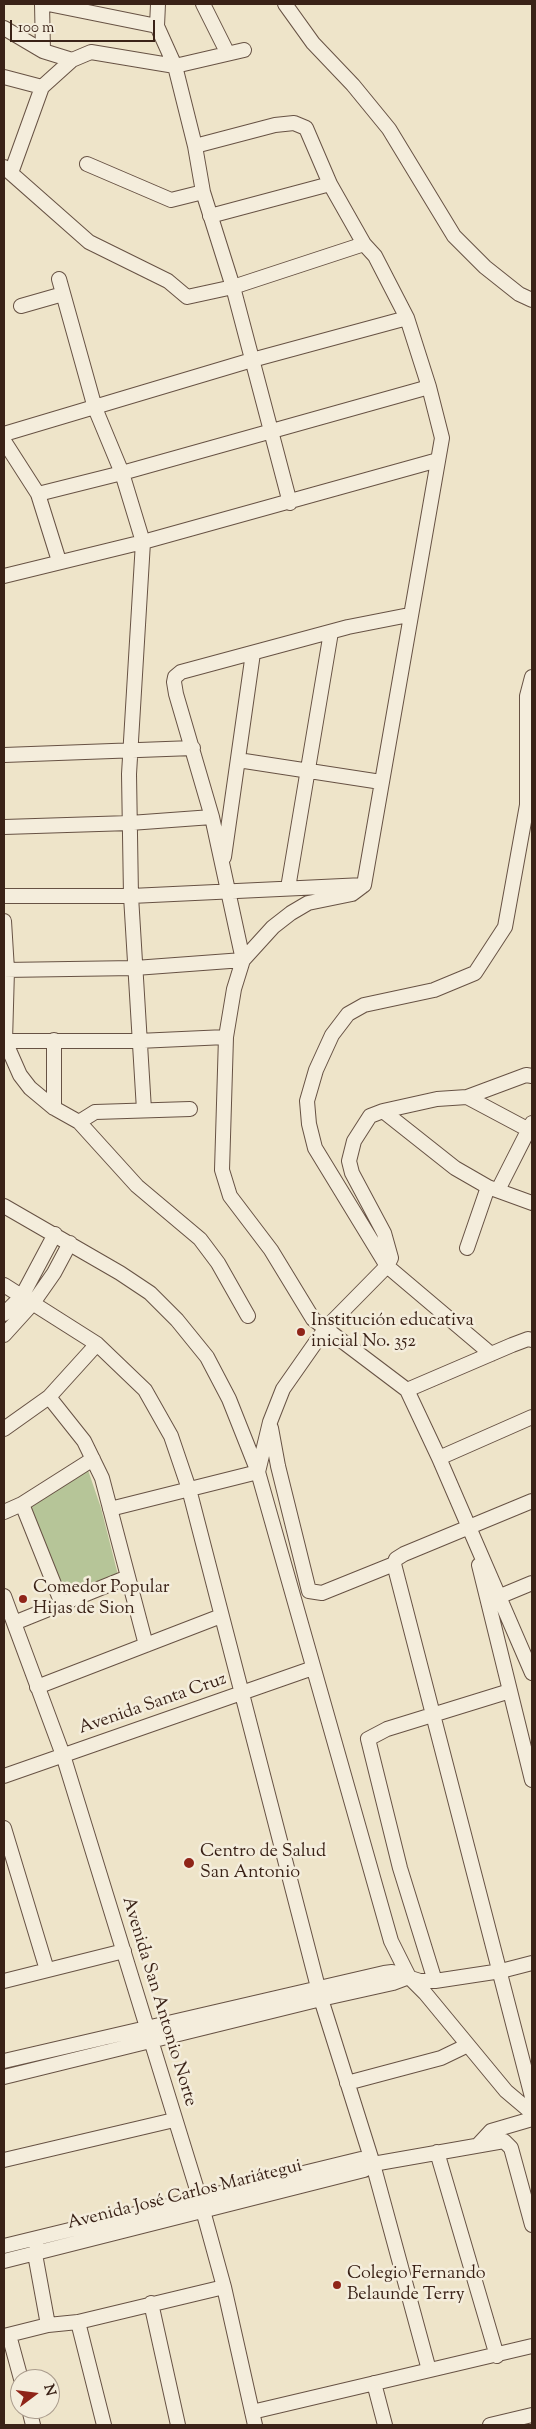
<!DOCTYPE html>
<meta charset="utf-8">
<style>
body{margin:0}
#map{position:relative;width:536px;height:2429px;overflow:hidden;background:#eee4c9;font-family:"Sorts Mill Goudy",serif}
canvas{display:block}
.frame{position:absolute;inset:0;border:5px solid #3a2217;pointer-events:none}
.north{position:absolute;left:10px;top:2369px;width:50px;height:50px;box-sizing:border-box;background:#f4eddc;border:1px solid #aa9c8d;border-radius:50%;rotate:75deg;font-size:14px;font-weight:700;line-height:20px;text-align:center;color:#3a2217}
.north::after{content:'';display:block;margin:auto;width:18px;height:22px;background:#8f2418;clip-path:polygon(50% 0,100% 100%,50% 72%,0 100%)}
.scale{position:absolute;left:10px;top:20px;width:145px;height:22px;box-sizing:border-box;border:2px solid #3a2217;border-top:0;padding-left:6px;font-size:15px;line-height:18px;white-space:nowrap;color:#3a2217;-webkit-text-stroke:4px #f4eddc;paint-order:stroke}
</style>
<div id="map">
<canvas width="536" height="2429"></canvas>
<div class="frame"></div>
<div class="north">N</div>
<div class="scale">100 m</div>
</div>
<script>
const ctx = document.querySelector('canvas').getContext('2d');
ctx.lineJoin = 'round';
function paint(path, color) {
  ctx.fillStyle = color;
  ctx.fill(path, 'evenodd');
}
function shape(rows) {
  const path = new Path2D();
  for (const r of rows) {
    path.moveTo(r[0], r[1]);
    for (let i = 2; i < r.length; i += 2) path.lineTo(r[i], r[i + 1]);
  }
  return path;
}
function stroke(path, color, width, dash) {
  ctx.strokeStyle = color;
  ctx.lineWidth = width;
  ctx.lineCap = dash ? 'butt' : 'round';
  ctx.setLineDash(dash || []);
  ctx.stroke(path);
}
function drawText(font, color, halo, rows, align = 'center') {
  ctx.font = font + ' "Sorts Mill Goudy",serif';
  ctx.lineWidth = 5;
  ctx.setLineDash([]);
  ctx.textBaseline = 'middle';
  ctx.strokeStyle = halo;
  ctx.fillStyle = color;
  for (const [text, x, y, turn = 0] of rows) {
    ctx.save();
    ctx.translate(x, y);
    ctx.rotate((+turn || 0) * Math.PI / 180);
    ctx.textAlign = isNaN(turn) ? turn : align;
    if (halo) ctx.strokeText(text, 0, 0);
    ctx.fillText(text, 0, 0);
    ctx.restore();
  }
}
paint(shape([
 [88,1470,101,1508,118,1575,64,1596,30,1506]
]), '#b6c598');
const minor = shape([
 [42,4,43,51],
 [48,4,157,26],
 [158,4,157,26,175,66,195,146,203,192,233,287,290,503],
 [203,4,227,52],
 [285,4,313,43,353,85,389,129,454,236,485,267,519,294,532,300],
 [4,28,43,51,72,60],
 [4,77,42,87],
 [195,146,275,125,294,123,306,128,330,184,364,244,375,256,407,318,429,387,442,438,364,885,352,894,308,903,291,913,273,927,243,960,234,989,226,1037,222,1170,230,1196,271,1250,313,1319,407,1390,439,1458,532,1673],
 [87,164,171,200,203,192],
 [4,167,89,242,168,281,187,297,233,287,364,244],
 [11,173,42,87,72,60,91,52,175,66,244,50],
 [210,216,330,184],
 [59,279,95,408,122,473,143,542,129,774,131,896,144,1110],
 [21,306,63,294],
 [4,434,252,360,407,318],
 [4,441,38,494,59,561],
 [38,494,122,473,429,387],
 [4,576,143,542,438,460],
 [4,755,193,748],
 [238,760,381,782],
 [4,827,130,823,212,817],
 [224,857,253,653],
 [288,888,331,632],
 [4,896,131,896,364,885],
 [4,921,7,970,5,1041,20,1075,30,1088,54,1108,79,1122,95,1112,190,1109],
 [243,960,212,817,176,694,174,682,175,677,181,672,348,627,409,615],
 [4,970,135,968,243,960],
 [4,1041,138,1041,226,1037],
 [532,1076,526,1075,467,1097,437,1099,383,1111,455,1168,488,1187,532,1203],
 [467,1097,529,1130],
 [54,1108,54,1040],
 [79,1122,137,1186,200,1239,218,1263,248,1316],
 [498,1190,532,1123],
 [4,1206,120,1273,150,1293,177,1320,207,1357,229,1399,258,1472,391,1941,409,1977,425,1993,506,2091,532,2113],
 [467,1248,488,1187],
 [4,1285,97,1344,145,1390,171,1436,189,1489,321,1999,373,2164,429,2370],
 [4,1314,22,1296,55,1234],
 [4,1335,33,1303,54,1273,70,1243],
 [491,1354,387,1266,315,1148,309,1124,307,1101,316,1070,332,1035,348,1014,364,1005,434,990,475,973,505,927,527,805,527,696,532,677],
 [407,1390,512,1345,528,1339,532,1340],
 [49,1397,84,1441,102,1478,146,1645],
 [271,1428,278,1466,309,1591,322,1593,394,1564],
 [4,1429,49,1397,97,1344],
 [439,1458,532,1417],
 [532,1501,404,1554,396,1559,394,1564,532,2097],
 [22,1504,62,1604],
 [110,1509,258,1472,270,1422,283,1389,325,1329,387,1266,391,1258,384,1233,352,1173,349,1161,354,1141,370,1116,383,1111],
 [4,1512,22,1504,93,1459],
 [479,1565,532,1780],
 [4,1596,63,1755,199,2196,224,2287,255,2425],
 [491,1600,532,1583],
 [14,1623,128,1577],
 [37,1687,221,1616],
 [4,1776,313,1668],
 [4,1828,47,1970],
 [4,1981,124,1951],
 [435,1981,400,1868,368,1739,387,1729,510,1691],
 [4,2061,384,1973,392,1972,420,1981,435,1981,501,1971,532,1963],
 [4,2077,321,1999,393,1983,409,1977],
 [347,2083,441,2058,468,2045],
 [478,2145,491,2131,532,2119],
 [437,2152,497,2356],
 [4,2160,174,2120],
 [4,2246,361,2159,373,2164],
 [37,2247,35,2254,48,2325],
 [4,2261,364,2170,373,2164,504,2141,511,2148,532,2225],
 [151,2303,178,2425],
 [78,2322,104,2425],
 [9,2335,21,2379],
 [4,2336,48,2325,78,2322,224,2287],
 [374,2383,385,2425],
 [29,2409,33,2425],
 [252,2412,532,2346],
 [490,2425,532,2415]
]);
stroke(minor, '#675244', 16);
stroke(minor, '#f4eddc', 14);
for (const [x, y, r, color] of [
 [301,1332,5,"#8f2418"],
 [23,1599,5,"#8f2418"],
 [189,1863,6,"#8f2418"],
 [337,2285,5,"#8f2418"]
]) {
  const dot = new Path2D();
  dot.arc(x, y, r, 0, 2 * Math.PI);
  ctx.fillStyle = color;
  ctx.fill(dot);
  stroke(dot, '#f4eddc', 2);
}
drawText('18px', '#3a2217', '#f4eddc', [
 ["Institución educativa",311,1322],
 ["inicial No. 352",311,1343],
 ["Comedor Popular",33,1589],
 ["Hijas de Sion",33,1610],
 ["Centro de Salud",200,1853],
 ["San Antonio",200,1874],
 ["Colegio Fernando",347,2275],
 ["Belaunde Terry",347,2296]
], 'left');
drawText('18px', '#3a2217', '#f4eddc', [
 ["Avenida Santa Cruz",153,1705,-19],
 ["Avenida San Antonio Norte",158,2002,73],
 ["Avenida José Carlos Mariátegui",185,2196,-14]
]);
</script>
